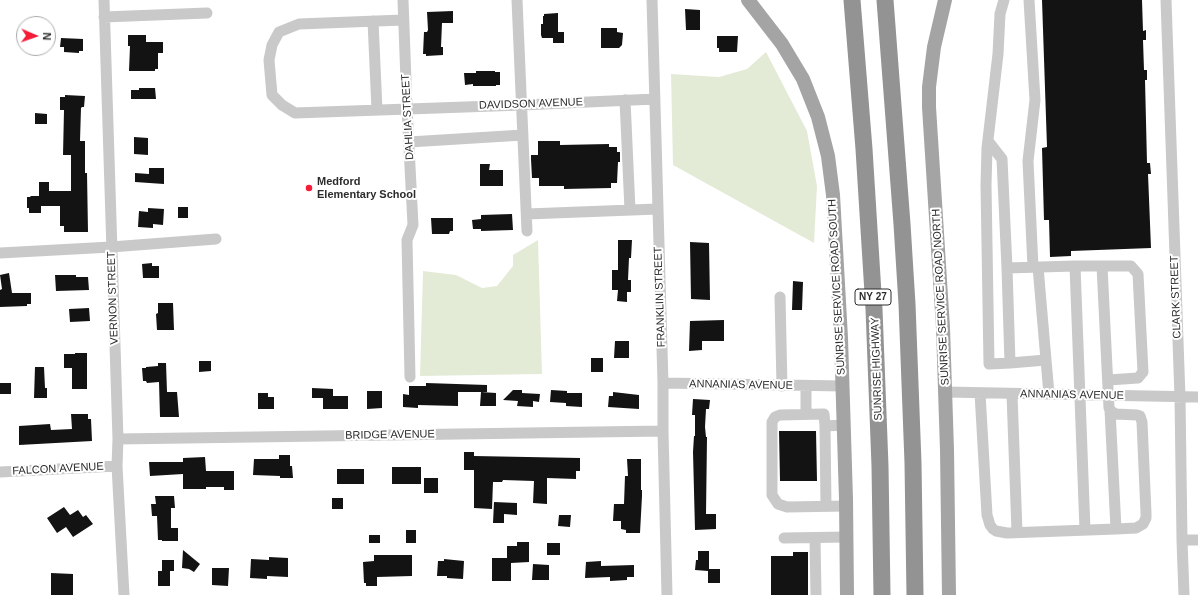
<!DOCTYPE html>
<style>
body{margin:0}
#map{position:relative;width:1198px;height:595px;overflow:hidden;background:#fff;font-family:Helvetica,sans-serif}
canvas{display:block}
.north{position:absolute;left:16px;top:16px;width:40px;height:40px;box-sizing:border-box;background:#fff;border:1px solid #ababab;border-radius:50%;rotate:92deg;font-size:11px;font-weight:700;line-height:16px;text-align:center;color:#2c2c2c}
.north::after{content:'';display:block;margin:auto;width:14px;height:18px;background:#f41c37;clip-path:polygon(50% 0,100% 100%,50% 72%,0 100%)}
</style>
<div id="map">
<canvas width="1198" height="595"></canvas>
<div class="north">N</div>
</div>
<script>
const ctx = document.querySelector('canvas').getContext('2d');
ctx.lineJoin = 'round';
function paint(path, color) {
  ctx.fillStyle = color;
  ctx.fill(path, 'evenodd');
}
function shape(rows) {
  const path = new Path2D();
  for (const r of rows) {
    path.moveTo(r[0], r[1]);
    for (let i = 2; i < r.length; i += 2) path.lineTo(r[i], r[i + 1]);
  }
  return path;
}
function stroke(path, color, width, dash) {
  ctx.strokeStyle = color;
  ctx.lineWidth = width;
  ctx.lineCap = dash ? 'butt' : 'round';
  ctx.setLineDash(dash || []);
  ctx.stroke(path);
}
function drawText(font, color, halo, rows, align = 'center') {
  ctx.font = font + ' Helvetica,sans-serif';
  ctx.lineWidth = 4;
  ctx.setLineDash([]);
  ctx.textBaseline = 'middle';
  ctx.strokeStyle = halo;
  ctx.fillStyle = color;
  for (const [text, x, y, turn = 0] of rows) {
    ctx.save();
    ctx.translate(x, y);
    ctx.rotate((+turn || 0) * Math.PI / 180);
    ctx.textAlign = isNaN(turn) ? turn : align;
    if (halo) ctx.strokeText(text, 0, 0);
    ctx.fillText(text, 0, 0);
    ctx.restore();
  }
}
paint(shape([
 [766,52,807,131,817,186,814,243,673,165,671,74,719,77,747,69],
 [538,240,542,374,420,376,423,271,456,275,482,288,497,286,513,266,513,255]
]), '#e3ebd7');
paint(shape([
 [1042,0,1142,0,1143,31,1146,30,1146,40,1143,40,1144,70,1147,70,1147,80,1145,80,1147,163,1150,163,1151,174,1148,174,1151,248,1071,251,1071,256,1050,257,1049,220,1044,220,1042,148,1047,147],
 [685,9,700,10,700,30,686,30],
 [453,11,453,23,442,23,441,47,443,47,443,55,426,56,426,54,423,54,424,32,427,32,428,30,427,12],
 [558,13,558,32,564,32,564,43,553,43,553,38,542,38,541,35,541,24,543,24,543,16,544,16,544,14],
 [601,28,617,28,617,32,623,33,622,45,619,48,601,48],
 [128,35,146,35,146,42,163,42,163,53,158,53,158,69,155,69,155,71,129,71,130,46,128,46],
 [717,36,738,36,737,52,719,52,719,48,717,48],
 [61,38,83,39,83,51,79,51,79,53,64,52,64,47,60,47],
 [476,71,495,71,495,72,500,72,500,85,496,85,496,86,473,86,473,84,465,85,464,73,476,73],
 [139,88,155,88,156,99,131,99,131,90,139,90],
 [65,95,85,96,84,107,82,107,81,108,80,141,85,141,85,173,87,173,88,232,64,232,64,226,60,226,60,206,41,206,41,213,29,213,29,208,27,208,27,197,30,197,31,196,39,196,39,182,49,182,49,191,71,191,71,155,63,155,64,110,60,110,60,97,65,97],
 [35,113,47,114,47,124,35,124],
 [134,137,148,138,148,155,134,154],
 [538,141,560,141,560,145,609,144,609,147,617,147,617,152,620,152,620,162,618,162,617,183,611,183,611,188,564,189,564,186,539,186,539,178,532,178,531,159,531,155,538,155],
 [480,164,490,164,489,170,503,170,503,186,480,186],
 [149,168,164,168,164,184,135,182,135,173,149,174],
 [178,207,188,207,188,218,178,218],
 [148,208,164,209,163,225,153,224,153,228,138,227,139,211,148,212],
 [512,214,513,230,481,231,481,229,473,229,472,220,481,219,481,215],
 [431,218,453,218,453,231,450,231,449,234,432,234],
 [618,240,632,240,631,258,629,258,628,280,631,280,631,292,627,292,627,302,617,301,618,290,612,290,612,270,618,270],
 [690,242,709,243,710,300,691,299],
 [152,263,152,266,159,266,159,278,143,278,142,264],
 [9,273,12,293,31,293,31,304,27,304,27,306,0,307,0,290,2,289,0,275],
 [55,275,76,275,76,277,88,277,89,290,56,291],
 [793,281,803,282,802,310,792,310],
 [158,303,173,303,174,330,157,330,156,314,158,313],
 [89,308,90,321,70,322,69,309],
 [724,320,724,341,702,341,702,350,689,351,690,321],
 [615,341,629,341,629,358,614,358],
 [75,353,87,353,87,389,72,389,72,368,64,368,64,354,75,354],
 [591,358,603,358,603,372,591,372],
 [199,361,211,361,211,371,199,372],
 [158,363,166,363,167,392,177,392,179,417,160,417,159,382,147,383,146,381,143,381,142,368,146,368,146,367,158,366],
 [35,367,44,367,45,388,47,388,47,398,34,398],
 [0,383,11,383,11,394,0,394],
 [426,383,487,385,487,392,458,392,458,406,418,405,418,408,403,407,403,394,409,395,409,386,426,386],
 [312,388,333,389,333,396,348,396,348,409,323,409,323,398,312,398],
 [513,390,522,390,522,393,540,394,539,402,533,401,533,407,517,406,518,401,503,400],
 [551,390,567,391,567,393,582,393,582,407,566,406,566,403,550,402],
 [367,391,382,391,382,408,367,409],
 [481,392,496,393,496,406,480,406],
 [613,392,639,395,639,409,608,407,609,396,613,396],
 [258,393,268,393,268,397,274,397,274,409,258,409],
 [693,399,710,400,709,409,706,409,705,427,706,437,707,437,706,514,716,514,716,529,695,530,693,452,694,436,695,436,695,415,692,415],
 [71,414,88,414,88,419,91,419,92,441,19,445,19,426,50,424,51,430,72,429],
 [779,431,816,431,817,481,780,481],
 [464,452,474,452,474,456,580,458,580,471,576,471,576,479,547,478,547,504,533,503,534,481,503,480,502,482,493,482,492,509,474,508,474,470,464,470],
 [279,455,290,455,290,466,292,466,293,478,280,478,280,476,253,475,254,459,279,459],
 [205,457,206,471,234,471,234,490,224,490,224,487,206,487,206,489,183,489,183,474,150,476,149,462,183,462,183,458],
 [627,459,641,459,641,490,642,490,642,496,640,533,626,533,626,530,621,529,621,521,613,521,614,504,624,504,625,476,628,476],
 [392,467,421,467,421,484,392,484],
 [337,469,364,469,364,484,337,484],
 [424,478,438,478,438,493,424,493],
 [155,496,174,496,175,508,171,508,171,528,178,528,178,541,162,541,162,540,158,540,157,516,152,516,151,504,156,504],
 [332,498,343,498,343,509,332,509],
 [494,502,517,503,517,515,504,514,504,523,493,523],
 [64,507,70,515,78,510,83,517,86,515,93,524,73,537,66,527,57,533,47,518],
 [559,515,571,515,570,527,558,526],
 [406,530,416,530,416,543,406,543],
 [369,535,380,535,380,543,369,543],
 [517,542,529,542,529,562,511,563,511,581,492,581,492,558,507,558,507,546,517,546],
 [547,543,560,543,560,555,547,555],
 [183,550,200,564,194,572,189,569,182,568],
 [698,551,709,551,709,569,720,569,720,583,708,583,708,571,695,570,696,560,698,560],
 [793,552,808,552,808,595,771,595,771,556,793,556],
 [374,555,412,555,412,576,377,577,377,586,366,586,366,583,364,583,363,562,374,561],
 [269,557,288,558,288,577,267,576,267,579,250,578,251,559,269,560],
 [444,559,464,561,463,579,447,578,447,576,437,576,438,561,444,561],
 [162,560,174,560,174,571,170,571,170,586,158,586,158,571,162,571],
 [601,561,601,566,634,565,634,577,627,577,627,580,610,581,610,577,585,578,586,562],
 [533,564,549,565,549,580,532,580],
 [212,568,229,568,228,586,212,585],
 [51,573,73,574,73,595,51,595]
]), '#131313');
stroke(shape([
 [104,0,118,439,117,466,124,595],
 [403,0,407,108,413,225,407,240,410,377],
 [517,0,527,231],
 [652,0,663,383,663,431,667,595],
 [1004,0,1000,14,998,54,987,148,986,185,989,364,1010,363],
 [1029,0,1035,100,1028,161,1033,267],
 [1166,0,1180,397,1182,540,1184,595],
 [104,17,207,13],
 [403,20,299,24,279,32,272,45,269,60,272,95,282,105,295,113,522,105,655,99],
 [373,21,377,110],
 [625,100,630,210],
 [988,141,1002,159,1007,268],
 [409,142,523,135],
 [527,214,658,209],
 [0,253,111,247,216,239],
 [1102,266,1131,266,1138,274,1143,372,1138,378,1108,380],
 [1038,267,1046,360],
 [780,297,782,386],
 [663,383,843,386],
 [946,392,1198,397],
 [980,393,987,515,990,525,993,529,996,531,1007,533,1116,529,1136,528,1143,524,1146,518,1146,513,1142,422,1140,416,1137,415,1116,414,1112,412,1109,408,1102,266,1075,266],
 [1012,394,1017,532],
 [1049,394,1046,360,1010,363,1007,268,1075,266,1085,530],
 [1110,410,1116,529],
 [806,414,806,386],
 [825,426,824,414,780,415,775,417,772,422,772,495,778,504,787,507,846,506],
 [118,439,663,431],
 [0,472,117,466],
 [826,506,825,426,844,425],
 [784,538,847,537],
 [815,538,816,595],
 [1182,540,1198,540]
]), '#c9c9c9', 11);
stroke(shape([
 [748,0,782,44,803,79,818,117,828,156,833,195,841,338,846,499,847,595],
 [945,0,934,47,929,87,929,107,943,328,947,450,949,595]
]), '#a4a4a4', 14);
stroke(shape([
 [852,0,864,149,874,309,880,466,882,595],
 [885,0,902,224,907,304,913,463,915,595]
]), '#939393', 17);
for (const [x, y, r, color] of [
 [309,188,4,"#f41c37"]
]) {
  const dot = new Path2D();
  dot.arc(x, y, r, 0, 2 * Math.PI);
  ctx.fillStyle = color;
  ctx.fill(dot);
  stroke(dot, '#fff', 1.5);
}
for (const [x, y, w] of [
 [873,297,36]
]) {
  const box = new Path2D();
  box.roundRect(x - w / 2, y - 8, w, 16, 3);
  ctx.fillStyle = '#fff';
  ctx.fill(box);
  stroke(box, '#2c2c2c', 1);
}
drawText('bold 10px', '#2c2c2c', null, [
 ["NY 27",873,297]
]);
drawText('11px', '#2c2c2c', '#fff', [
 ["DAVIDSON AVENUE",531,104,-2],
 ["DAHLIA STREET",408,117,-93],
 ["SUNRISE SERVICE ROAD SOUTH",837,287,-93],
 ["FRANKLIN STREET",660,297,-92],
 ["SUNRISE SERVICE ROAD NORTH",941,297,-93],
 ["CLARK STREET",1176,297,-92],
 ["VERNON STREET",113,298,-92],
 ["SUNRISE HIGHWAY",877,369,-92],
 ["ANNANIAS AVENUE",741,385,1],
 ["ANNANIAS AVENUE",1072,395,1],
 ["BRIDGE AVENUE",390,435,-1],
 ["FALCON AVENUE",58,469,-3]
]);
drawText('bold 11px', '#2c2c2c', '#fff', [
 ["Medford",317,182],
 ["Elementary School",317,195]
], 'left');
</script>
